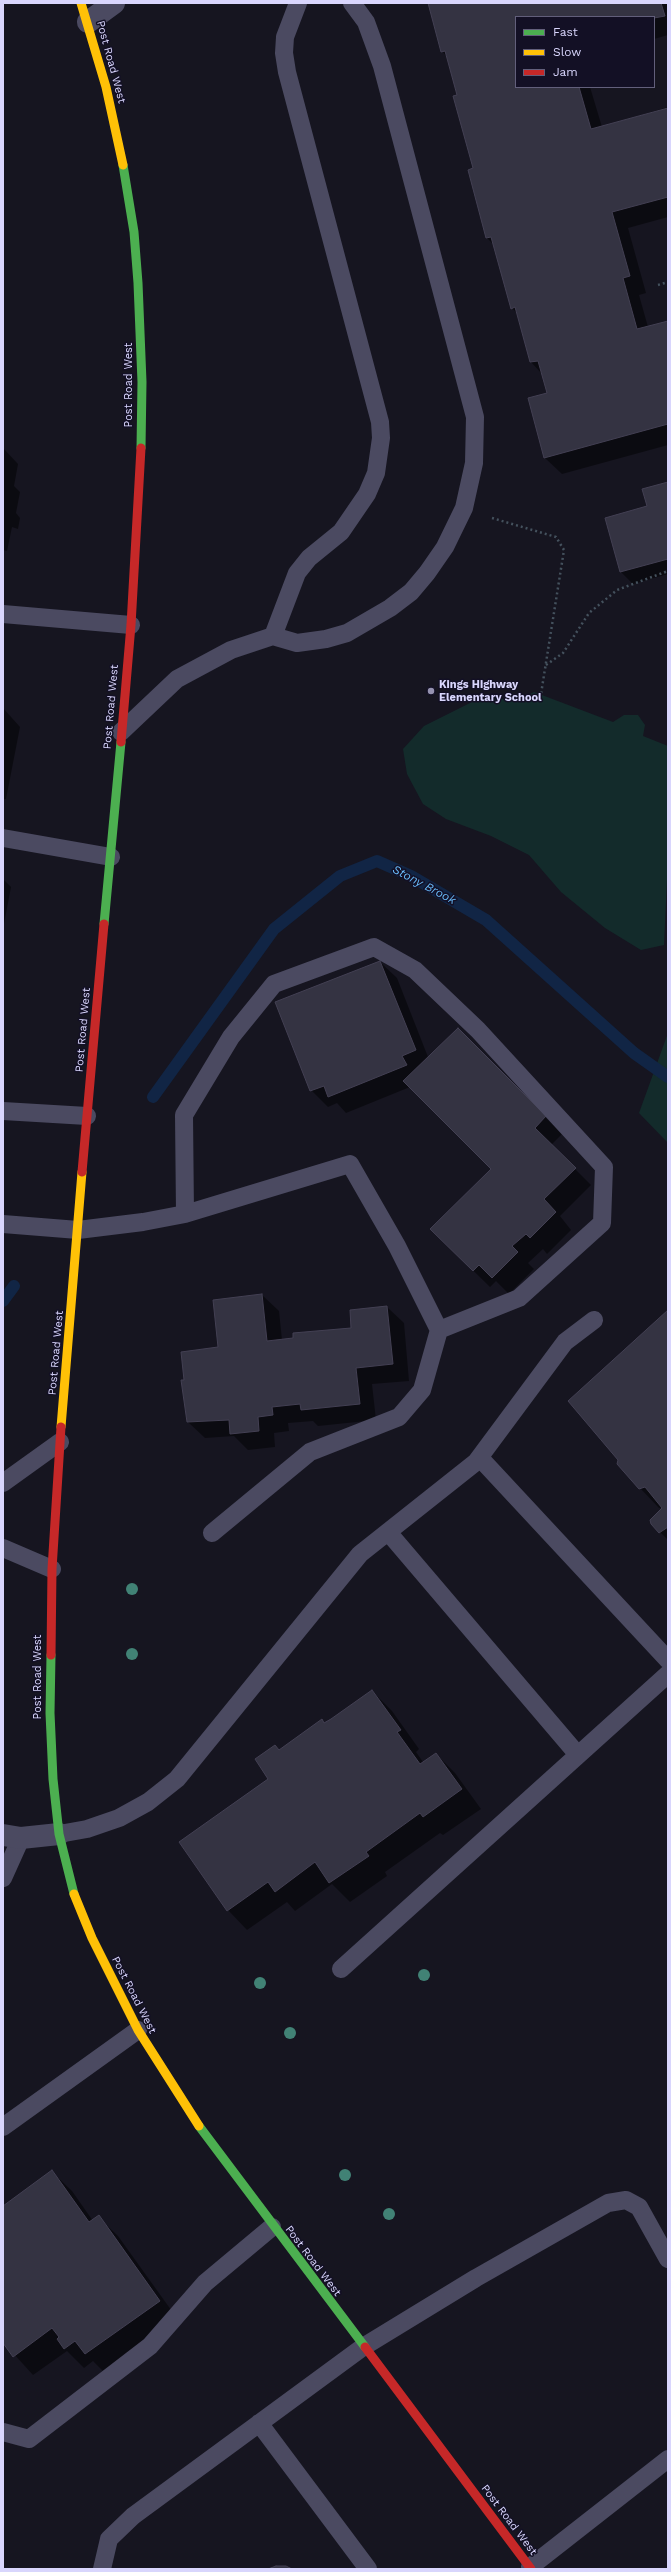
<!DOCTYPE html>
<style>
body{margin:0}
#map{position:relative;width:671px;height:2572px;overflow:hidden;background:#161520;font-family:"Work Sans",sans-serif}
canvas{display:block}
.frame{position:absolute;inset:0;border:4px solid #d9d6fd;pointer-events:none}
.legend{position:absolute;left:515px;top:16px;width:140px;height:72px;box-sizing:border-box;background:#131025;border:1px solid #625f7b;margin:0;padding:5px 7px;list-style:none;font-size:12px;color:#d9d6fd}
.legend li{display:flex;align-items:center;gap:8px;height:20px}
.legend b{width:20px;border:1px solid #625f7b}
</style>
<div id="map">
<canvas width="671" height="2572"></canvas>
<div class="frame"></div>
<ul class="legend">
<li><b style="height:5px;background:#4caf50"></b>Fast</li>
<li><b style="height:5px;background:#ffc107"></b>Slow</li>
<li><b style="height:5px;background:#c62828"></b>Jam</li>
</ul>
</div>
<script>
const ctx = document.querySelector('canvas').getContext('2d');
ctx.lineJoin = 'round';
function paint(path, color) {
  ctx.fillStyle = color;
  ctx.fill(path, 'evenodd');
}
function shape(rows) {
  const path = new Path2D();
  for (const r of rows) {
    path.moveTo(r[0], r[1]);
    for (let i = 2; i < r.length; i += 2) path.lineTo(r[i], r[i + 1]);
  }
  return path;
}
function stroke(path, color, width, dash) {
  ctx.strokeStyle = color;
  ctx.lineWidth = width;
  ctx.lineCap = dash ? 'butt' : 'round';
  ctx.setLineDash(dash || []);
  ctx.stroke(path);
}
function drawText(font, color, halo, rows, align = 'center') {
  ctx.font = font + ' "Work Sans",sans-serif';
  ctx.lineWidth = 3;
  ctx.setLineDash([]);
  ctx.textBaseline = 'middle';
  ctx.strokeStyle = halo;
  ctx.fillStyle = color;
  for (const [text, x, y, turn = 0] of rows) {
    ctx.save();
    ctx.translate(x, y);
    ctx.rotate((+turn || 0) * Math.PI / 180);
    ctx.textAlign = isNaN(turn) ? turn : align;
    if (halo) ctx.strokeText(text, 0, 0);
    ctx.fillText(text, 0, 0);
    ctx.restore();
  }
}
paint(shape([
 [534,692,613,722,624,715,638,715,645,725,643,736,668,746,668,858,664,945,641,950,605,928,561,892,529,855,491,836,446,819,423,804,407,774,403,749,424,726,484,696,516,701],
 [668,1033,668,1143,639,1113]
]), '#132b2b');
paint(shape([
 [429,3,668,3,668,35,654,39,654,17,516,17,516,87,590,87,602,127,668,107,668,217,628,228,646,293,639,295,648,327,668,322,668,445,562,474,545,458,529,399,548,394,542,374,531,362,517,313,512,308,495,246,487,238,469,170,474,169,458,96,447,57,442,51],
 [3,448,18,464,14,486,20,492,16,513,20,518,18,529,12,527,7,551,3,550],
 [668,483,668,574,633,584,621,572,607,519,648,507],
 [3,708,20,727,6,799,3,799],
 [3,879,11,887,3,929],
 [380,962,397,978,428,1057,458,1029,562,1134,551,1145,591,1185,560,1216,571,1230,547,1254,543,1249,528,1263,534,1269,509,1294,496,1281,490,1287,432,1230,492,1169,410,1087,346,1113,337,1103,328,1107,311,1090],
 [262,1295,279,1311,282,1340,352,1329,387,1307,404,1323,409,1381,372,1384,376,1420,318,1426,313,1421,288,1423,289,1431,274,1433,275,1447,248,1450,234,1436,205,1438,188,1422,185,1381,219,1348,214,1301],
 [668,1313,668,1540,652,1524,665,1506,659,1508,640,1488],
 [372,1691,392,1711,419,1749,416,1752,423,1762,436,1754,455,1773,481,1809,443,1835,440,1833,385,1872,387,1876,350,1902,332,1884,295,1911,287,1902,247,1930,228,1910,180,1843,270,1779,279,1751,322,1720,325,1724],
 [52,2172,72,2191,93,2221,98,2217,118,2236,179,2321,105,2373,93,2361,84,2368,67,2351,33,2375,3,2342,3,2207]
]), '#0007');
stroke(shape([
 [153,1097,274,929,340,876,377,861,411,876,486,920,634,1053,668,1077],
 [3,1301,14,1286]
]), '#112545', 12);
const building = shape([
 [428,3,661,3,665,16,654,18,516,17,516,87,579,87,591,129,668,108,668,197,612,212,630,276,623,278,637,329,668,321,668,424,544,458,528,398,547,393,538,361,530,362,515,307,511,309,491,237,486,238,468,170,473,168,453,96,457,95,445,51,441,52,428,3],
 [668,482,668,559,620,572,605,518,647,506,642,489,668,482],
 [380,961,416,1050,402,1056,407,1065,328,1097,324,1086,310,1091,275,1002,380,961],
 [458,1028,546,1116,535,1128,576,1168,544,1199,556,1212,530,1238,526,1234,512,1246,518,1252,492,1278,479,1265,473,1271,430,1229,491,1169,403,1081,458,1028],
 [262,1294,267,1341,293,1338,293,1333,351,1328,350,1310,387,1306,393,1364,356,1368,360,1404,301,1410,300,1404,272,1407,273,1415,258,1417,259,1431,230,1434,229,1420,187,1422,181,1380,184,1380,181,1352,218,1347,213,1300,262,1294],
 [668,1310,668,1527,659,1533,651,1524,650,1520,662,1508,645,1487,639,1489,617,1464,618,1460,568,1401,668,1310],
 [372,1690,401,1730,397,1732,420,1764,436,1753,462,1789,423,1817,420,1813,366,1852,369,1856,329,1883,315,1862,275,1892,268,1882,227,1911,179,1842,268,1779,255,1759,275,1745,279,1750,322,1719,324,1723,331,1719,372,1690],
 [52,2170,89,2222,99,2215,160,2301,85,2354,75,2341,64,2349,57,2339,59,2337,52,2328,13,2357,3,2343,3,2206,52,2170],
 [276,2566,286,2566,292,2569,268,2569,276,2566]
]);
paint(building, '#343342');
stroke(building, '#434053', 1);
stroke(shape([
 [658,285,668,282],
 [492,518,556,537,564,550,541,694],
 [546,665,563,653,589,613,617,590,668,571]
]), '#44515d', 2.5, [2, 3]);
stroke(shape([
 [3,614,131,625],
 [273,636,297,573,309,558,341,532,367,494,376,473,381,438,380,422,287,72,284,53,285,37,298,3],
 [121,732,177,679,231,650,273,636,297,643,326,639,347,633,390,608,411,592,427,573,445,547,464,508,474,463,475,417,382,66,366,22,352,3],
 [3,838,111,857],
 [3,1111,87,1116],
 [185,1214,184,1115,231,1037,274,984,374,947,415,970,478,1030,604,1167,602,1223,519,1298,439,1330],
 [3,1224,78,1230,143,1222,185,1214,350,1164,397,1246,439,1330,422,1390,399,1417,310,1452,212,1533],
 [480,1458,668,1660],
 [3,1483,60,1442],
 [388,1532,578,1755],
 [3,1548,52,1569],
 [59,1834,87,1829,119,1818,148,1802,177,1779,360,1554,476,1462,565,1342,594,1320],
 [3,1878,21,1838],
 [341,1969,668,1674],
 [3,2127,138,2030],
 [259,2423,368,2569],
 [3,2432,29,2439,150,2346,205,2283,272,2227],
 [530,2567,668,2459],
 [102,2569,109,2539,133,2516,363,2347,476,2278,608,2203,626,2200,639,2207,668,2259]
]), '#4b4a61', 18);
stroke(shape([
 [88,22,114,3],
 [3,1835,21,1838,59,1834]
]), '#4b4a61', 22);
stroke(shape([
 [123,165,134,232,138,283,142,382,141,448],
 [104,924,121,742],
 [51,1655,50,1713,53,1779,59,1834,74,1894],
 [199,2126,365,2347]
]), '#4caf50', 9);
stroke(shape([
 [81,3,106,87,123,165],
 [61,1427,82,1172],
 [74,1894,92,1938,138,2030,199,2126]
]), '#ffc107', 9);
stroke(shape([
 [121,742,131,625,141,448],
 [82,1172,104,924],
 [51,1655,52,1569,61,1427],
 [365,2347,531,2569]
]), '#c62828', 9);
ctx.fillStyle = '#418275';
for (const [x, y] of [
 [132,1589],
 [132,1654],
 [424,1975],
 [260,1983],
 [290,2033],
 [345,2175],
 [389,2214]
]) {
  ctx.beginPath();
  ctx.arc(x, y, 6, 0, 2 * Math.PI);
  ctx.fill();
}
for (const [x, y, r, color] of [
 [431,691,4,"#9592b0"]
]) {
  const dot = new Path2D();
  dot.arc(x, y, r, 0, 2 * Math.PI);
  ctx.fillStyle = color;
  ctx.fill(dot);
  stroke(dot, '#131025', 1.5);
}
drawText('11px', '#d9d6fd', '#131025', [
 ["Post Road West",111,62,75],
 ["Post Road West",129,385,-90],
 ["Post Road West",111,707,-85],
 ["Post Road West",83,1030,-85],
 ["Post Road West",56,1353,-85],
 ["Post Road West",38,1677,-90],
 ["Post Road West",134,1995,63],
 ["Post Road West",313,2261,53],
 ["Post Road West",509,2520,53]
]);
drawText('bold 11px', '#d9d6fd', '#131025', [
 ["Kings Highway",439,685],
 ["Elementary School",439,698]
], 'left');
drawText('italic 12px', '#68baf9', '#131025', [
 ["Stony Brook",424,885,28]
]);
</script>
